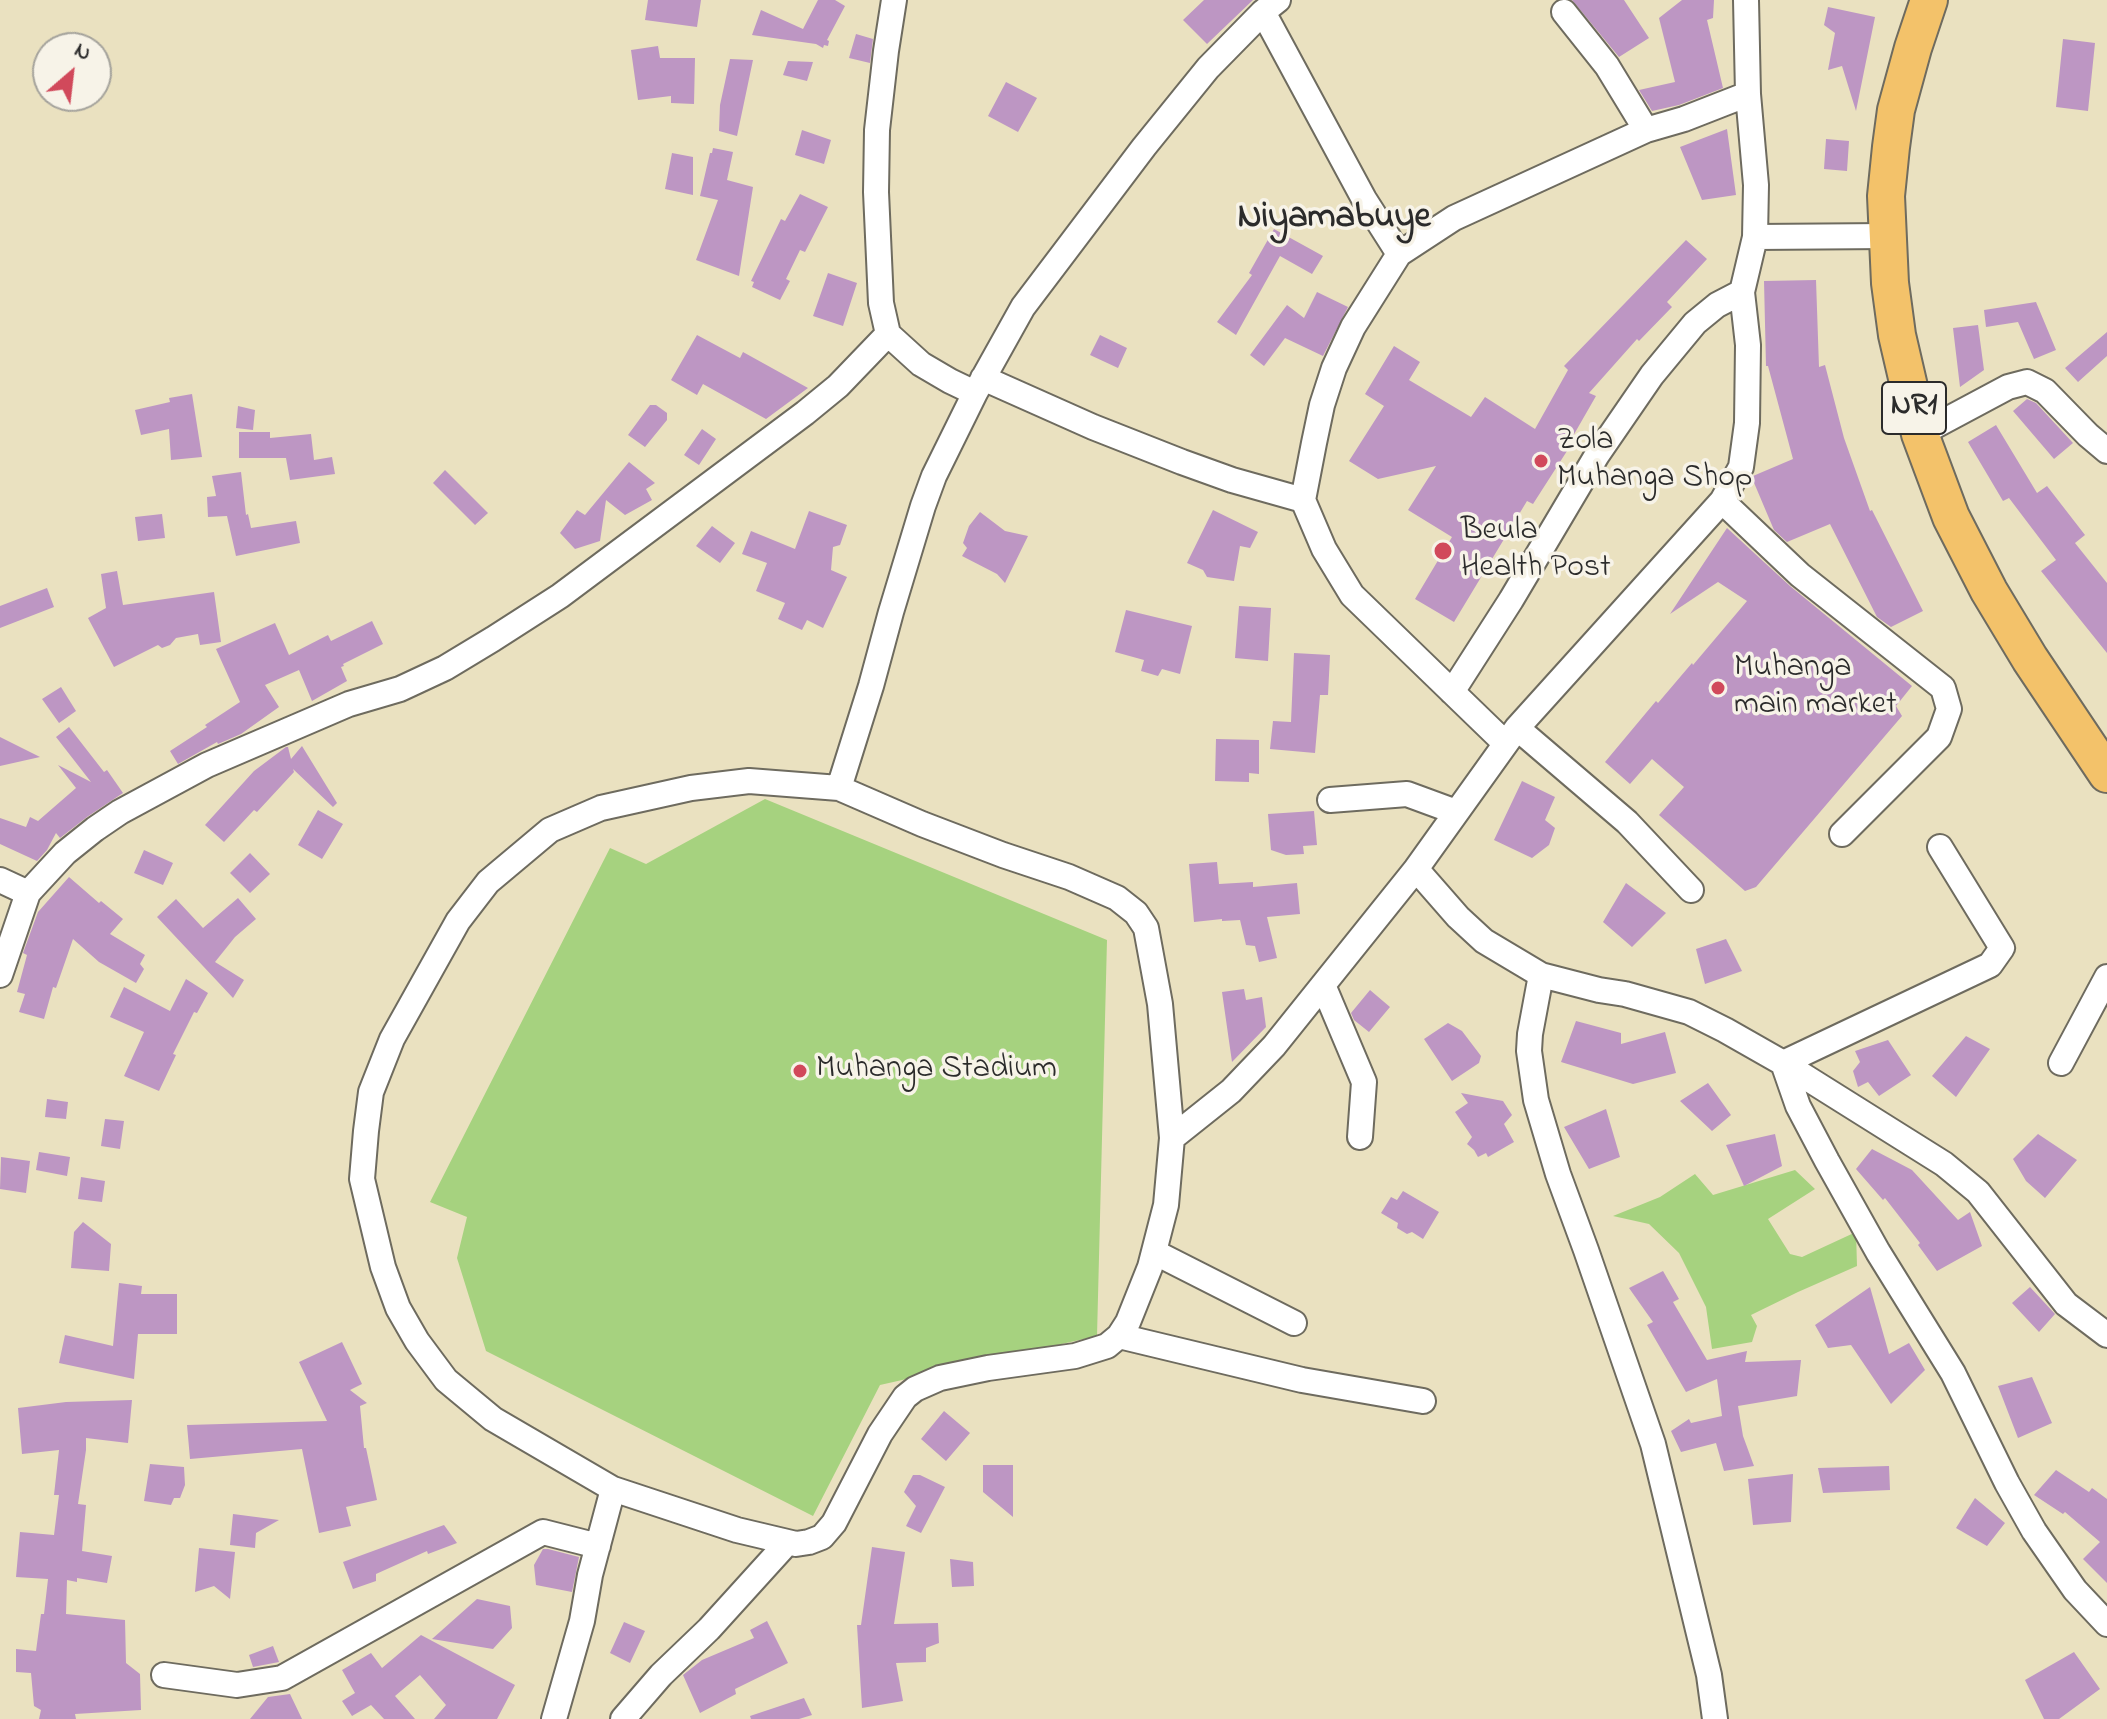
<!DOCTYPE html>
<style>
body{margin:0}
#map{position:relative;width:2107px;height:1719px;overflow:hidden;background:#eae1c0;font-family:"Indie Flower",sans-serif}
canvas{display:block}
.north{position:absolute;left:32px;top:32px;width:80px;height:80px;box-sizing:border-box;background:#f7f3e8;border:2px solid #a5a39c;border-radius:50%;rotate:28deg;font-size:22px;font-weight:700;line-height:32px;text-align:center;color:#2b2b2b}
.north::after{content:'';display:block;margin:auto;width:28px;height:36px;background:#d1495b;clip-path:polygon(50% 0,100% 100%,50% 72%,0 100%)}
</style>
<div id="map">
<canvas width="2107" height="1719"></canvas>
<div class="north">N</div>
</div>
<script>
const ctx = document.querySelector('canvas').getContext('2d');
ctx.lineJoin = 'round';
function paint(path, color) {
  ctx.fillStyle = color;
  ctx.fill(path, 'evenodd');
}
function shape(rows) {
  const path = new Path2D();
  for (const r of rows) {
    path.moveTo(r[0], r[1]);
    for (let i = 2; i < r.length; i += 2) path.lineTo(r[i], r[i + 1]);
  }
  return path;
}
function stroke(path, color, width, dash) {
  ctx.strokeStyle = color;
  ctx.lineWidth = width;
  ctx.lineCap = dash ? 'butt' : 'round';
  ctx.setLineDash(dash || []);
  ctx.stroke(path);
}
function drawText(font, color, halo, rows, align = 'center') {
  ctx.font = font + ' "Indie Flower",sans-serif';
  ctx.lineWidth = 7;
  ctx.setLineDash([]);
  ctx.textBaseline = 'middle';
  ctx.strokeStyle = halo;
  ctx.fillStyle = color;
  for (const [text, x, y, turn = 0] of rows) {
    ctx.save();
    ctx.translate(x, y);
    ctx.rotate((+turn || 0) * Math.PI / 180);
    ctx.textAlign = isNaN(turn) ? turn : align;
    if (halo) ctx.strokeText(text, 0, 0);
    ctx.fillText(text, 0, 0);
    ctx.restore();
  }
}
paint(shape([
 [765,799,1107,940,1097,1336,880,1385,813,1516,486,1351,457,1258,467,1217,430,1202,610,848,646,864],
 [1795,1170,1815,1189,1768,1219,1790,1254,1802,1257,1856,1232,1857,1266,1798,1292,1751,1315,1757,1326,1752,1342,1712,1349,1706,1307,1679,1253,1649,1224,1613,1216,1660,1197,1695,1174,1713,1195]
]), '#a6d27f');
paint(shape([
 [648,0,701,0,697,27,645,20],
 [818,0,835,0,845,6,827,40,829,41,828,46,824,45,823,48,816,44,752,35,761,10,803,29],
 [1204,0,1253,0,1207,44,1183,20],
 [1572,0,1624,0,1649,38,1619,57],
 [1682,0,1714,0,1713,18,1707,20,1723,88,1679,105,1652,111,1639,90,1675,82,1659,18],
 [1828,7,1875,17,1856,111,1842,66,1828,70,1835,33,1824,25],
 [856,34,873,39,870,63,849,58],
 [2063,39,2095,43,2088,111,2056,107],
 [658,46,660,58,695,58,694,104,671,103,671,96,638,100,631,50],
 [730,59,753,60,737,136,719,131,720,105],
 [788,61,813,62,807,81,783,75],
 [1006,82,1037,98,1018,132,988,116],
 [1727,129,1736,195,1702,200,1680,147],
 [802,130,831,140,824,164,795,155],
 [1826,139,1849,141,1847,171,1824,169],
 [713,148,733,152,727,180,753,187,739,276,696,260,718,200,700,196,710,153,712,153],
 [672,153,693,157,693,195,665,189],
 [800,194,828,207,805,252,800,250,786,279,790,281,780,300,752,287,754,282,751,281,781,219,785,221],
 [1274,229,1323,256,1312,274,1280,256,1236,335,1217,322,1252,275,1249,273],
 [1686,240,1707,259,1667,302,1672,307,1639,341,1637,339,1589,393,1596,396,1565,450,1567,451,1533,504,1527,501,1454,622,1415,599,1452,537,1408,510,1436,466,1378,479,1349,461,1384,406,1365,394,1394,346,1420,362,1409,380,1471,417,1485,397,1535,429,1568,370,1564,366],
 [828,273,857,283,843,326,813,316],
 [1816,280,1819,367,1825,365,1844,438,1870,511,1872,510,1923,611,1891,627,1877,617,1830,524,1787,542,1774,530,1752,478,1753,476,1793,459,1768,366,1766,366,1764,281],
 [1317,292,1348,307,1323,356,1285,338,1264,366,1250,355,1287,305,1304,318],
 [2036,302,2056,350,2034,359,2018,322,1986,327,1984,310],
 [1978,325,1984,370,1960,387,1953,328],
 [2107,332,2107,356,2078,382,2065,368],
 [697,335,740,358,743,352,808,388,766,419,703,384,697,395,671,380],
 [1100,335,1127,348,1118,368,1090,355],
 [192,394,202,457,171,460,169,429,141,435,135,410,170,402,169,398],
 [2027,399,2036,403,2073,443,2054,459,2013,411],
 [650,405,656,405,667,413,667,420,645,447,628,435],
 [238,406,255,410,253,430,236,428],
 [1996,425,2037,493,2047,486,2085,535,2075,543,2107,583,2107,653,2041,571,2056,560,2009,498,2003,501,1968,442],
 [702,429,716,439,699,465,684,455],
 [239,432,270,432,270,438,311,434,314,460,332,457,335,474,290,480,286,458,239,458],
 [629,462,655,483,646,489,652,500,625,515,606,500,600,541,575,549,560,533,577,510,585,515],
 [445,470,488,513,475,525,433,483],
 [241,472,246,515,248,514,251,528,296,521,300,543,236,556,227,516,208,517,207,497,216,496,212,476],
 [1213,510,1258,532,1250,548,1240,546,1234,581,1207,577,1203,570,1187,563],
 [809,511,847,525,840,545,833,547,831,570,847,577,823,628,807,620,802,630,778,619,785,603,756,591,767,563,742,554,751,531,795,549],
 [980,512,1005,531,1028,536,1005,583,997,574,962,556,967,548,963,543,969,526],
 [162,514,165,538,138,541,135,517],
 [712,526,735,543,720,563,696,546],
 [1727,528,1790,586,1912,686,1896,706,1902,716,1756,887,1745,891,1659,815,1684,787,1652,759,1630,784,1605,762,1656,701,1658,703,1692,663,1693,665,1747,601,1718,582,1670,614],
 [117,571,123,605,214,592,221,642,200,645,198,634,176,638,170,645,162,648,158,645,114,667,88,618,106,608,101,574],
 [47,588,54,607,0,628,0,606],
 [1239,606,1271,608,1268,661,1235,658],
 [1126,610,1192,626,1180,674,1162,669,1158,676,1141,671,1144,660,1115,652],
 [372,621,383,644,343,664,344,666,341,667,347,681,312,701,299,670,265,685,279,707,241,734,218,744,217,742,178,764,170,751,207,727,205,725,240,702,216,649,275,623,289,655,328,635,331,641],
 [1294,653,1330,655,1328,695,1320,695,1315,753,1270,749,1273,721,1291,722],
 [61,687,76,711,59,723,42,699],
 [69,727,104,772,107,770,123,793,87,817,60,838,56,833,47,850,37,861,0,844,0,818,26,827,30,817,38,821,76,788,58,765,91,782,56,737],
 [0,737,40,757,0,766],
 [1216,739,1259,740,1259,774,1249,773,1249,782,1215,781],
 [302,746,337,803,333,807,293,769,294,772,257,812,254,810,224,842,205,825,254,771,286,747,288,747,291,759],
 [1522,781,1555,797,1545,820,1555,828,1549,845,1532,858,1494,840],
 [318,810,343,824,322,859,298,845],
 [1314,811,1317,845,1303,846,1304,854,1286,855,1271,850,1268,814],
 [144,850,173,863,163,885,134,873],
 [250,853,270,874,250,893,230,873],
 [1217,862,1219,884,1253,882,1253,887,1297,883,1300,914,1267,917,1277,958,1259,962,1255,946,1246,945,1240,920,1222,921,1222,919,1194,922,1189,864],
 [69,877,99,903,101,901,123,919,110,934,145,955,140,964,144,969,136,983,99,962,73,939,56,988,53,987,44,1019,19,1012,25,994,17,992,27,955,23,953,38,912],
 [1626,883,1666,913,1632,947,1603,922],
 [238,898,256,919,235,937,215,962,244,980,233,998,157,917,176,899,203,928],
 [1726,939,1742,971,1705,984,1696,949],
 [186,979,208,993,197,1013,194,1012,173,1054,176,1055,159,1091,124,1076,144,1032,110,1017,124,987,170,1011],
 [1244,989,1246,1000,1262,997,1266,1027,1232,1062,1222,992],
 [1370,990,1390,1007,1369,1032,1354,1020,1351,1013],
 [1576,1021,1621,1033,1621,1044,1665,1032,1676,1073,1633,1084,1561,1062],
 [1448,1023,1462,1031,1481,1056,1479,1063,1452,1081,1424,1039],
 [1966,1036,1990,1049,1956,1097,1932,1076],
 [1888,1040,1911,1075,1879,1096,1868,1082,1858,1087,1853,1071,1860,1062,1855,1051],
 [1708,1083,1731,1115,1712,1131,1680,1101],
 [1461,1093,1503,1101,1512,1115,1504,1124,1514,1142,1488,1157,1486,1153,1478,1157,1474,1150,1467,1144,1472,1137,1455,1112,1468,1103],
 [47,1099,68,1102,66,1119,45,1117],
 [1606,1109,1620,1157,1589,1169,1564,1127],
 [105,1119,124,1121,120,1149,101,1146],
 [1775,1134,1782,1166,1744,1186,1726,1145],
 [2038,1134,2077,1160,2045,1198,2026,1181,2013,1159],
 [1872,1149,1912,1170,1958,1220,1970,1212,1982,1246,1937,1271,1918,1245,1920,1243,1885,1198,1883,1200,1856,1169],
 [39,1152,70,1157,67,1176,36,1170],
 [1,1157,30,1161,26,1193,0,1189],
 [81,1177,105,1181,102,1202,78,1199],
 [1403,1191,1439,1212,1423,1239,1412,1232,1407,1234,1397,1228,1398,1223,1381,1213,1391,1197,1397,1200],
 [83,1222,111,1244,109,1271,71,1268,74,1232],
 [1663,1271,1679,1299,1673,1302,1707,1360,1747,1351,1745,1362,1801,1360,1797,1396,1738,1406,1743,1436,1754,1466,1724,1471,1716,1443,1681,1452,1671,1431,1689,1419,1691,1423,1722,1416,1717,1379,1686,1392,1647,1325,1653,1322,1629,1288],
 [119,1283,142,1286,141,1294,177,1294,177,1334,138,1334,134,1379,59,1363,65,1335,113,1346],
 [1870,1287,1889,1354,1909,1343,1925,1370,1891,1404,1851,1345,1828,1348,1815,1325],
 [2030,1287,2055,1314,2039,1332,2012,1303],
 [342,1342,362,1384,350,1390,367,1403,360,1406,364,1448,366,1448,377,1500,346,1507,351,1526,319,1533,302,1449,190,1459,187,1425,327,1421,299,1362],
 [2032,1377,2052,1423,2018,1438,1998,1386],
 [132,1400,128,1443,86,1438,86,1450,78,1504,86,1505,82,1551,112,1556,107,1583,77,1578,77,1582,67,1580,66,1614,125,1620,126,1663,140,1674,141,1710,75,1714,76,1719,39,1719,41,1710,34,1706,31,1673,16,1672,16,1649,36,1651,41,1614,44,1614,48,1579,16,1577,20,1532,54,1535,59,1495,54,1495,59,1450,22,1454,18,1408,66,1402],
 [944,1411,970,1433,946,1461,921,1439],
 [150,1464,184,1467,185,1485,180,1498,174,1498,171,1505,144,1501],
 [983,1465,1013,1465,1013,1517,983,1492],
 [1889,1466,1890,1490,1823,1493,1818,1468],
 [2056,1470,2089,1492,2092,1488,2107,1499,2107,1583,2083,1559,2100,1542,2065,1512,2063,1514,2034,1495],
 [1793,1474,1791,1522,1753,1525,1748,1479],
 [913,1475,920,1475,945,1487,921,1533,906,1526,916,1506,904,1492],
 [1975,1498,2005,1523,1987,1546,1956,1528],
 [233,1514,279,1520,256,1533,255,1548,230,1545],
 [444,1525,457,1543,428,1554,427,1551,376,1574,376,1581,353,1589,343,1562],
 [872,1547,905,1552,894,1624,938,1623,939,1643,926,1648,926,1662,896,1663,903,1701,862,1708,857,1625,861,1625],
 [199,1548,235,1552,230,1599,214,1586,195,1592],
 [543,1549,548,1549,579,1557,572,1592,536,1585,534,1565],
 [950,1559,973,1562,974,1586,952,1587],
 [477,1599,510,1606,512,1628,493,1649,432,1639],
 [767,1621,788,1663,735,1689,736,1694,700,1713,683,1675,702,1660,754,1638,750,1630],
 [624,1622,645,1631,630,1663,610,1653],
 [421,1635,515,1685,497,1719,434,1719,446,1705,420,1675,395,1696,415,1719,384,1719,371,1705,352,1716,342,1701,355,1693,342,1670,371,1653,382,1668],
 [273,1646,279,1662,253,1667,249,1655],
 [2074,1652,2100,1689,2059,1719,2044,1719,2025,1680],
 [290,1694,302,1719,250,1719,268,1697],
 [804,1698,812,1715,799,1719,751,1719,750,1716]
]), '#bd96c3');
const minor = shape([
 [894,0,886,51,877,130,876,192,881,303,888,334,921,364,950,381,975,393],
 [1263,12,1364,199,1399,254],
 [1564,12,1607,66,1646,130],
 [1755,237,1888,236],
 [983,378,1093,427,1182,462,1232,480,1303,500],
 [1920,434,2008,387,2027,382,2045,391,2088,435,2107,451],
 [1722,501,1800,575,1943,688,1949,709,1939,737,1842,834],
 [1452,692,1511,600,1597,455,1652,375,1695,323,1717,305,1742,292],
 [1517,728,1627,822,1691,890],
 [1505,743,1352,595,1324,549,1303,500,1314,443,1322,405,1334,368,1353,327,1399,254,1454,218,1646,130,1684,119,1748,94,1746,0],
 [839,788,749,781,691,788,601,808,550,830,488,882,458,921,392,1039,371,1092,366,1131,362,1179,383,1267,398,1308,417,1341,446,1380,493,1419,613,1489,737,1530,796,1544,809,1542,822,1537,834,1523,880,1434,905,1397,915,1389,940,1378,988,1368,1075,1356,1107,1346,1119,1336,1128,1322,1150,1267,1166,1205,1172,1138,1160,1004,1146,928,1136,913,1117,898,1069,877,1003,855,922,824,839,788,871,686,891,612,923,506,934,476,975,393,1023,307,1144,147,1208,68,1263,12,1278,0],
 [1330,800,1407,794,1456,812],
 [1416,869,1458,917,1484,941,1541,975,1599,990,1625,994,1689,1012,1725,1030,1783,1063,1798,1106,1827,1161,1878,1252,1953,1373,2007,1483,2034,1531,2075,1590,2107,1624],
 [0,880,28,893],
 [0,975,28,893,65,853,95,829,120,812,207,765,349,704,400,689,445,668,493,639,560,596,805,413,838,386,888,334],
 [1541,975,1530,1034,1529,1051,1536,1100,1558,1174,1586,1250,1653,1444,1709,1675,1715,1719],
 [1323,985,1364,1082,1360,1137],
 [1783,1063,1944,1164,1978,1192,2066,1304,2107,1335],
 [1783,1063,1990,965,2002,948,1940,847],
 [2061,1063,2107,977],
 [1172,1138,1231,1091,1274,1046,1416,869,1517,728,1722,501,1741,467,1747,423,1748,345,1742,292,1755,237,1756,185,1748,94],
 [1154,1252,1294,1323],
 [1119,1336,1302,1380,1423,1401],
 [164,1675,237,1685,282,1678,543,1532,598,1546],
 [554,1719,582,1621,590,1575,613,1489],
 [623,1719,661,1675,709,1629,787,1543]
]);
const highway = shape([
 [1929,0,1913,48,1896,110,1891,147,1886,196,1890,283,1897,335,1920,434,1951,517,1989,591,2030,659,2107,774]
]);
stroke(minor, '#6e6b5f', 28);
stroke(highway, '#6e6b5f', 40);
stroke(minor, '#fff', 24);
stroke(highway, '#f3c26a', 36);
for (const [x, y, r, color] of [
 [1541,461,8,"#d1495b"],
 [1443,551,10,"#d1495b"],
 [1718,688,8,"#d1495b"],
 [800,1071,8,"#d1495b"]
]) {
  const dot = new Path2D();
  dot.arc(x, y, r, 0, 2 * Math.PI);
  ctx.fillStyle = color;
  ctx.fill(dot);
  stroke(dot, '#f7f3e8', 3);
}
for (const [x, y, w] of [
 [1914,408,64]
]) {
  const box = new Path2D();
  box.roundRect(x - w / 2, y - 26, w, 52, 6);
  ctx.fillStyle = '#f7f3e8';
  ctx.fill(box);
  stroke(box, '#2b2b2b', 2);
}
drawText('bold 30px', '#2b2b2b', null, [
 ["NR1",1914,408]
]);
drawText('32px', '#2b2b2b', '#f7f3e8', [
 ["Zola",1557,443],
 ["Muhanga Shop",1557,480],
 ["Beula",1461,533],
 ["Health Post",1461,570],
 ["Muhanga",1734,670],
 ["main market",1734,707],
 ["Muhanga Stadium",816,1071]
], 'left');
drawText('bold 36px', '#2b2b2b', '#f7f3e8', [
 ["Niyamabuye",1334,220]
]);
</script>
